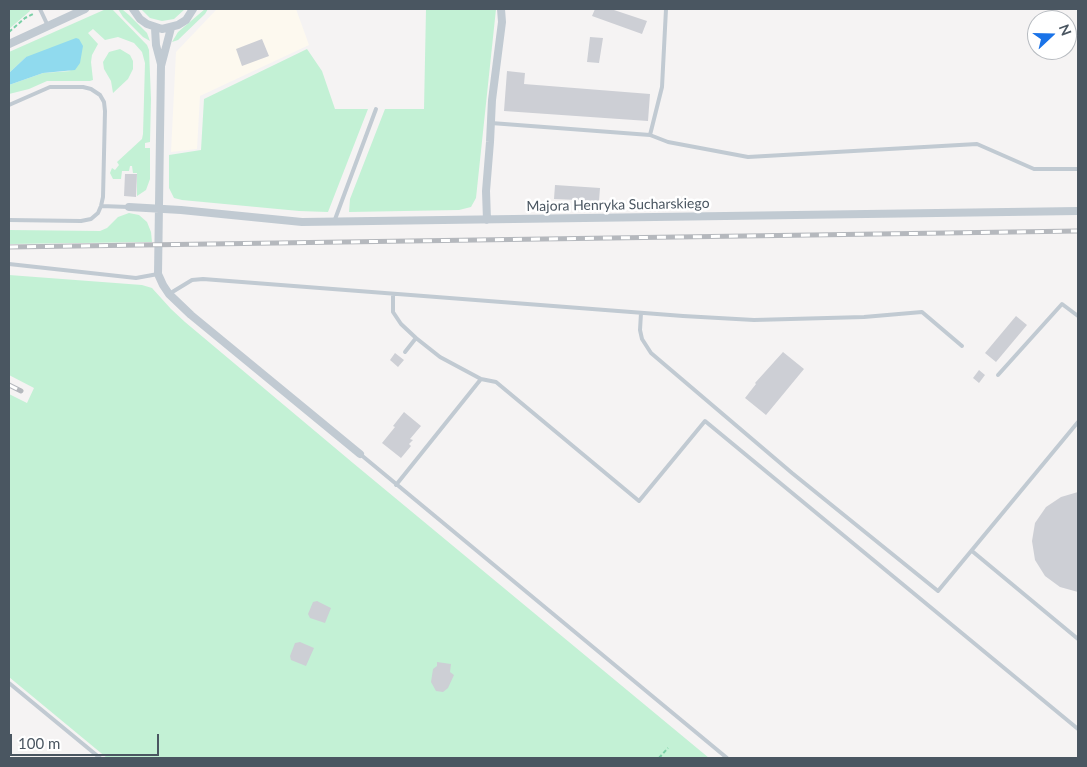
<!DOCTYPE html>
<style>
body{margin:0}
#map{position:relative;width:1087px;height:767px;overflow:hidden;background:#f5f3f3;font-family:Lato,sans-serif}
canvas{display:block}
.frame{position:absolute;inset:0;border:10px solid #4a5661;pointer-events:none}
.north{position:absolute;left:1027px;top:10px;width:50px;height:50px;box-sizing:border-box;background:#fff;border:1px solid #b7bbc0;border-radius:50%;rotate:69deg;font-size:14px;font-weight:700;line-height:20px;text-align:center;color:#4a5661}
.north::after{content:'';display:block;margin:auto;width:18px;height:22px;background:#1a73e8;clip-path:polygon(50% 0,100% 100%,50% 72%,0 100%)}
.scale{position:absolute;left:10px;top:734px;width:149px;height:22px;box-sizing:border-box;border:2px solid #4a5661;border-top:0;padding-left:6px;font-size:15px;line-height:18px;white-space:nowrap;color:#4a5661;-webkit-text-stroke:4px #fff;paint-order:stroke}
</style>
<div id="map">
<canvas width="1087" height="767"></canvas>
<div class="frame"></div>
<div class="north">N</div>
<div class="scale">100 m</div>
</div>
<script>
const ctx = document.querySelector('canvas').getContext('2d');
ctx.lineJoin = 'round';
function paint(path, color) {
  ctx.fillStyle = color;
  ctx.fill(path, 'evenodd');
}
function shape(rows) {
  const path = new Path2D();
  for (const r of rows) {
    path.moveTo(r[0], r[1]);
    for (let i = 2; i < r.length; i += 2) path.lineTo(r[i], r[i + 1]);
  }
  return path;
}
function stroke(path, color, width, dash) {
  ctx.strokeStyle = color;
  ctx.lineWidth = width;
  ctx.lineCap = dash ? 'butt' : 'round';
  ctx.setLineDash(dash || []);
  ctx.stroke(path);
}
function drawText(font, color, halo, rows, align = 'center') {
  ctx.font = font + ' Lato,sans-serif';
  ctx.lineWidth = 5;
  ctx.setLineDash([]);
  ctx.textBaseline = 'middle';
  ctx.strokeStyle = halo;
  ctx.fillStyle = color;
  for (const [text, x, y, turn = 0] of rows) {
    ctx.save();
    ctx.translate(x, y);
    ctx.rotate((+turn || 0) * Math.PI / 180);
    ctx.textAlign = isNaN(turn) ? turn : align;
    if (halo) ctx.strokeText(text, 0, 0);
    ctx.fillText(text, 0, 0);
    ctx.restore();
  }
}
paint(shape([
 [219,9,296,9,309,45,200,96,197,149,171,152,176,52,216,10]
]), '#fdf9ef');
paint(shape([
 [9,9,29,9,30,11,9,29],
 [106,9,112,9,147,45,149,50,151,99,150,142,145,143,145,148,150,148,150,179,146,190,137,196,137,173,133,173,132,166,130,166,129,171,122,171,121,179,113,179,110,173,112,168,115,170,119,165,117,162,142,139,143,134,145,63,142,52,134,43,118,37,105,40,93,29,88,33,98,44,92,55,91,62,93,80,90,81,47,81,29,89,9,94,9,85,43,73,71,71,26,57,9,73,9,52],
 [118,9,123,10,129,15,147,33,150,41,143,37,123,17],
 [141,9,185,9,174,19,162,21,150,18],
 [205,9,208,9,205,14,178,40,172,42,178,32],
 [426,9,496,9,476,198,471,207,459,210,349,212,350,199,385,109,424,109],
 [120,49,130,55,133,61,133,69,128,79,113,93,111,81,104,69,103,62,109,52],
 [307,49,322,71,335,109,368,109,328,212,299,211,182,200,174,198,169,188,169,155,201,150,204,99],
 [129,213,139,215,147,222,151,232,152,242,9,244,9,230,100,231,107,228,118,217],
 [9,275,142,285,152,288,171,309,185,322,353,463,709,758,107,758,9,677,9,394,27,403,34,388,9,375]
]), '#c3f1d5');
paint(shape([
 [76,38,79,39,83,46,80,63,75,70,43,73,9,85,9,73,26,57]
]), '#90daee');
paint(shape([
 [595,9,611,9,647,21,642,34,592,16],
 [590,37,603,38,599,63,587,62],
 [262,39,269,56,242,66,236,49],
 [507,71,525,73,524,84,650,94,648,121,504,111],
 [125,174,137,174,136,197,124,196],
 [555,185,600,188,599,201,554,199],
 [1016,316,1027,325,996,362,985,353],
 [783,352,804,369,766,415,745,398,756,384,755,383],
 [395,353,404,360,398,367,390,360],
 [979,370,985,375,979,383,973,378],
 [404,412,421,426,410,439,413,440,409,444,411,446,401,458,382,443,395,427,393,426],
 [1078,492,1078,592,1060,587,1045,576,1035,560,1032,541,1035,523,1046,507,1061,497],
 [317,601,331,608,325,623,310,618,308,614,313,602],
 [300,642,314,648,306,666,291,660,290,656,295,643],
 [437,662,451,664,450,672,454,675,448,688,443,692,436,691,431,682,433,669,437,666]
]), '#cdcfd5');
stroke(shape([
 [9,32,25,18,33,14],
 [659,758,668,748]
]), '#7ad0a6', 2, [4, 2.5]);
stroke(shape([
 [40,9,48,26],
 [9,105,50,87,83,87,91,89,100,95,104,102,105,111,103,197,101,206,98,213,91,219,81,221,9,220],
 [491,123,650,135,662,87,666,9],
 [650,135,668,142,748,157,977,144,1034,169,1078,169],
 [101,206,129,207],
 [334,222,376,109],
 [9,264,136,278,158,274],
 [169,294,192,280,203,279,683,316,754,320,864,317,922,312,962,346],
 [393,294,393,312,401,324,416,338,440,357,481,379,496,382,639,501,705,421,1078,729],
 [641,313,640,330,642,339,651,353,792,473,938,591,1078,422],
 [405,352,416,338],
 [998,375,1062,304,1078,316],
 [360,454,727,758],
 [396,485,481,379],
 [972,551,1078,639],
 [9,683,100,758]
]), '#c1cad2', 4);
stroke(shape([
 [133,9,140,19,147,24,162,29,178,25,186,20,193,9],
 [155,28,156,45,161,64],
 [171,28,161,66,158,274,163,285,169,294,191,315,360,454],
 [9,44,85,9],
 [129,207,181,210,302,222,1078,211],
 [487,220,486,191,490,142,492,100,502,22,501,9]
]), '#c1cad2', 8);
const rail = shape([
 [9,247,1078,231],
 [9,385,21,391]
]);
stroke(rail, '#b5b8bd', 5);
stroke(rail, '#fff', 3, [9]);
drawText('14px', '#4a5661', '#fff', [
 ["Majora Henryka Sucharskiego",618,205,-1]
]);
</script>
